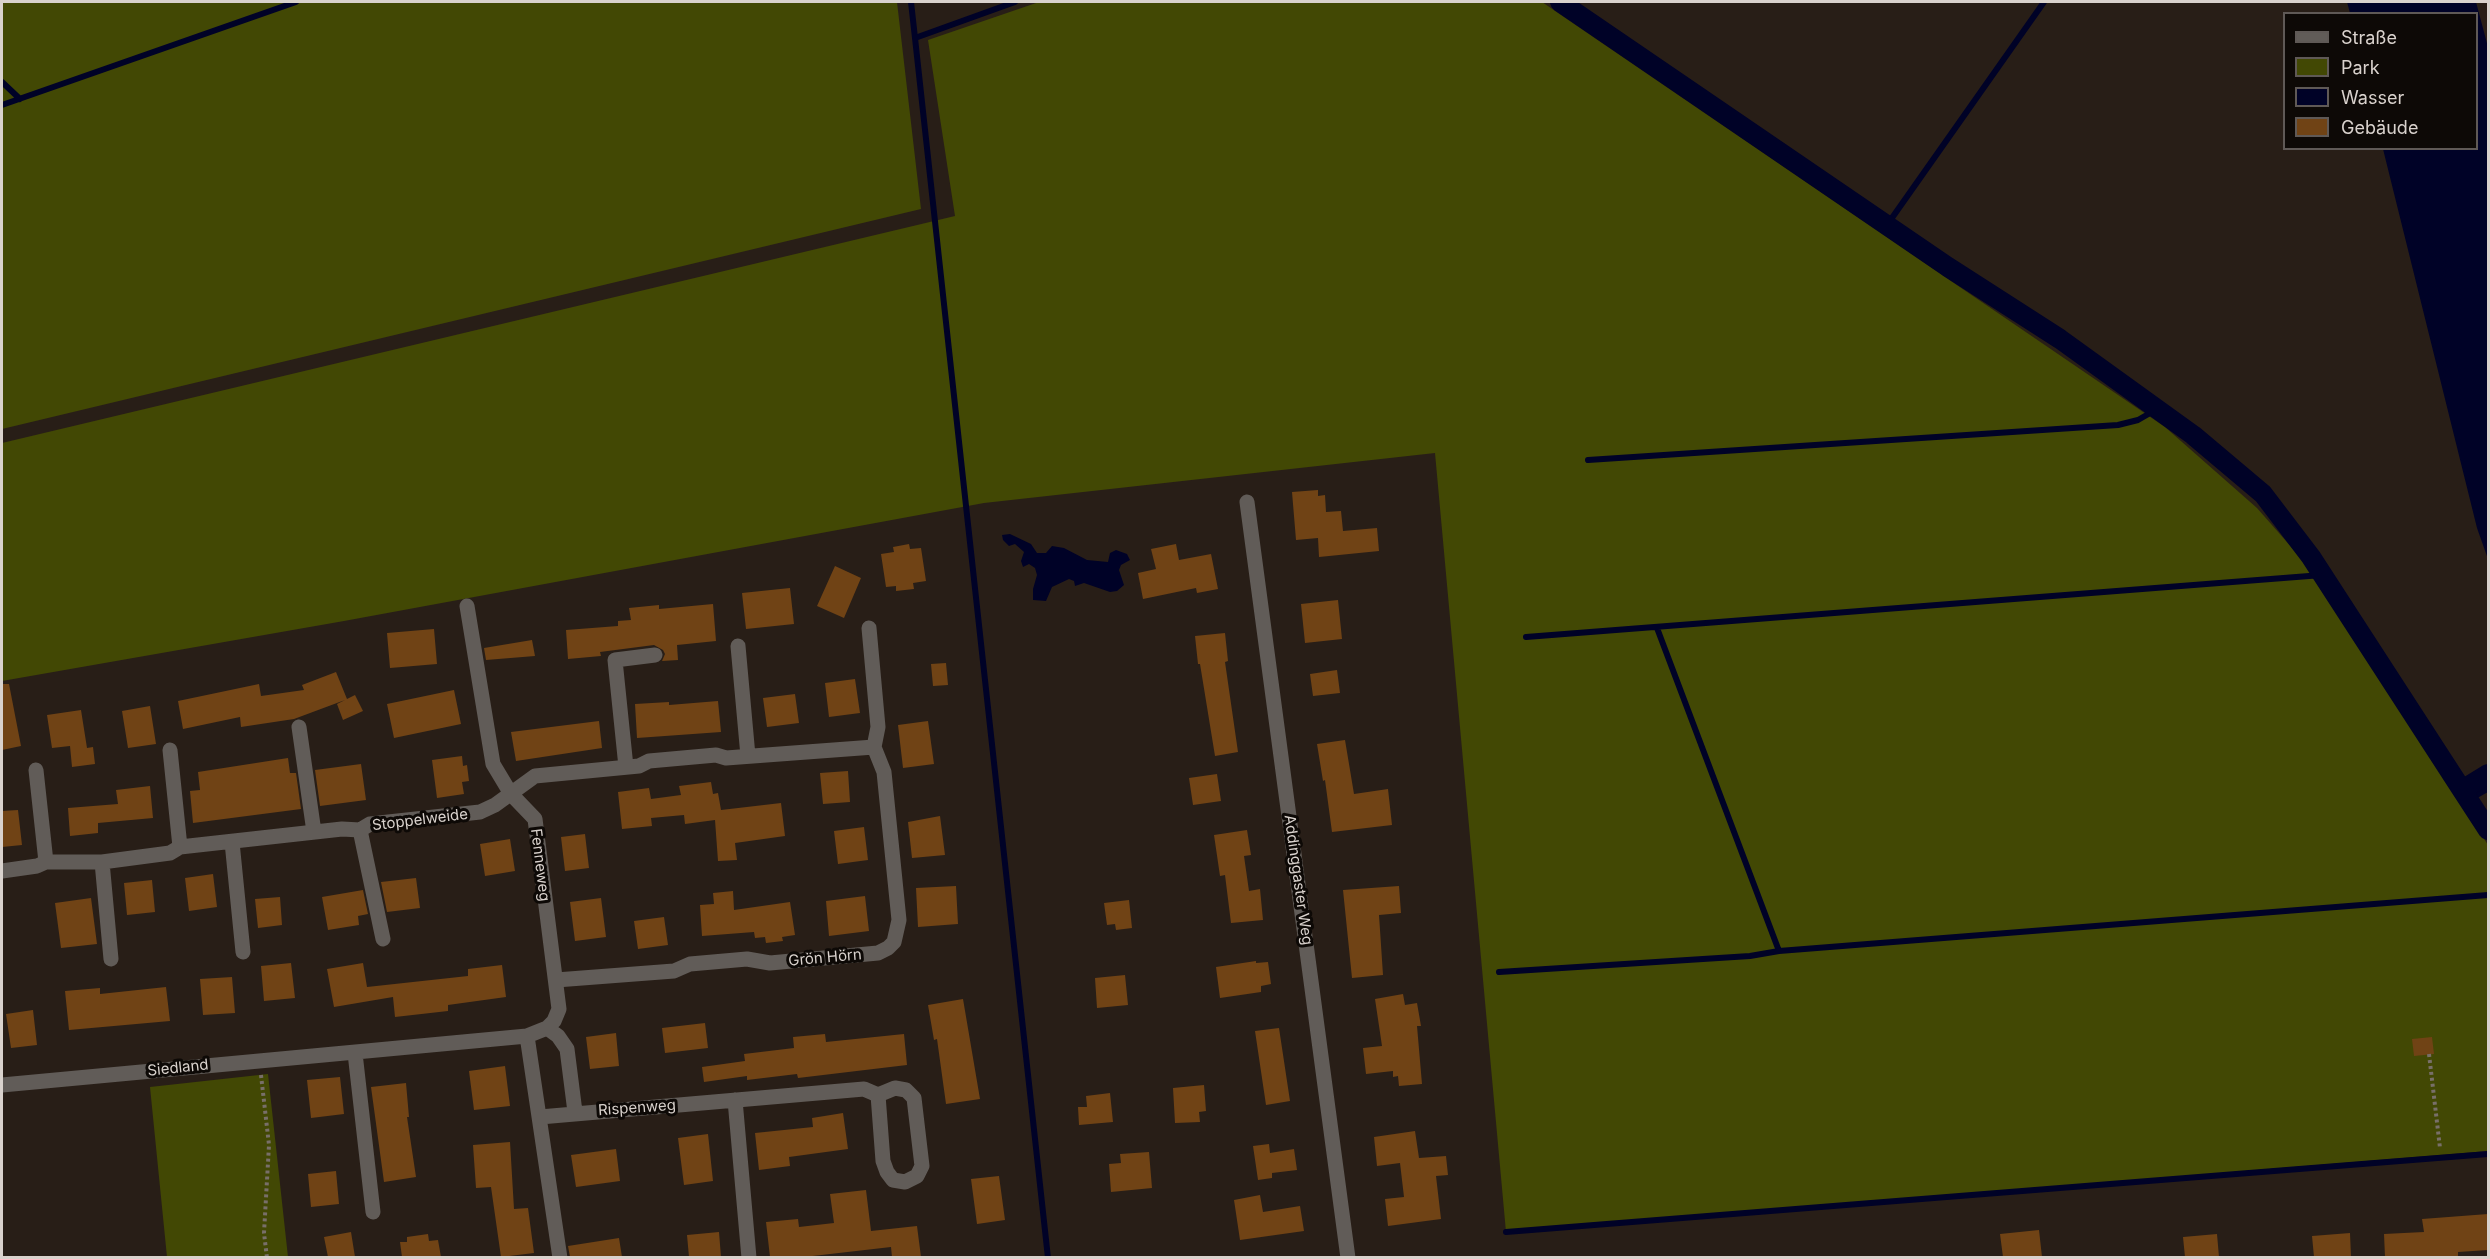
<!DOCTYPE html>
<meta charset="utf-8">
<style>
body{margin:0}
#map{position:relative;width:2490px;height:1259px;overflow:hidden;background:#281e17;font-family:Inter,sans-serif}
canvas{display:block}
.frame{position:absolute;inset:0;border:3px solid #d9d2cd;pointer-events:none}
.legend{position:absolute;left:2283px;top:12px;width:195px;height:138px;box-sizing:border-box;background:#0d0906;border:2px solid #5f5956;margin:0;padding:8px 10px;list-style:none;font-size:18px;color:#d9d2cd}
.legend li{display:flex;align-items:center;gap:12px;height:30px}
.legend b{width:30px;border:2px solid #5f5956}
</style>
<div id="map">
<canvas width="2490" height="1259"></canvas>
<div class="frame"></div>
<ul class="legend">
<li><b style="height:8px;background:#615c58"></b>Straße</li>
<li><b style="height:16px;background:#424804"></b>Park</li>
<li><b style="height:16px;background:#000227"></b>Wasser</li>
<li><b style="height:16px;background:#704315"></b>Gebäude</li>
</ul>
</div>
<script>
const ctx = document.querySelector('canvas').getContext('2d');
ctx.lineJoin = 'round';
function paint(path, color) {
  ctx.fillStyle = color;
  ctx.fill(path, 'evenodd');
}
function shape(rows) {
  const path = new Path2D();
  for (const r of rows) {
    path.moveTo(r[0], r[1]);
    for (let i = 2; i < r.length; i += 2) path.lineTo(r[i], r[i + 1]);
  }
  return path;
}
function stroke(path, color, width, dash) {
  ctx.strokeStyle = color;
  ctx.lineWidth = width;
  ctx.lineCap = dash ? 'butt' : 'round';
  ctx.setLineDash(dash || []);
  ctx.stroke(path);
}
function drawText(font, color, halo, rows, align = 'center') {
  ctx.font = font + ' Inter,sans-serif';
  ctx.lineWidth = 6;
  ctx.setLineDash([]);
  ctx.textBaseline = 'middle';
  ctx.strokeStyle = halo;
  ctx.fillStyle = color;
  for (const [text, x, y, turn = 0] of rows) {
    ctx.save();
    ctx.translate(x, y);
    ctx.rotate((+turn || 0) * Math.PI / 180);
    ctx.textAlign = isNaN(turn) ? turn : align;
    if (halo) ctx.strokeText(text, 0, 0);
    ctx.fillText(text, 0, 0);
    ctx.restore();
  }
}
paint(shape([
 [2,2,897,2,921,209,2,429],
 [1039,2,1542,2,2165,427,2257,508,2308,566,2488,845,2488,1151,1506,1232,1435,453,984,503,344,621,2,681,2,443,955,216,928,40],
 [268,1074,288,1257,167,1257,150,1087]
]), '#424804');
paint(shape([
 [2347,2,2476,2,2488,47,2488,559,2477,528,2383,149,2476,148,2476,14,2350,13],
 [1010,534,1031,544,1037,553,1046,553,1052,546,1064,548,1087,560,1108,562,1110,553,1116,550,1127,554,1130,560,1121,565,1119,570,1124,585,1117,591,1110,592,1084,583,1075,586,1074,581,1069,579,1052,587,1046,601,1033,600,1033,589,1037,575,1035,568,1029,564,1023,567,1021,561,1024,552,1015,544,1009,546,1003,540,1002,535],
 [2488,765,2488,792,2463,806,2452,788]
]), '#000227');
stroke(shape([
 [911,2,915,38],
 [1015,2,915,38,1048,1258],
 [2,82,20,99],
 [2,105,296,2],
 [1887,225,2044,2],
 [1588,460,2118,425,2138,420,2157,409],
 [1657,628,1779,951,2488,895],
 [1526,637,2322,575],
 [1499,972,1750,956,1779,951],
 [1506,1232,2488,1154]
]), '#000227', 6);
stroke(shape([
 [1560,2,1948,267,2060,339,2193,435,2263,494,2311,557,2462,790],
 [2488,774,2462,790,2488,830]
]), '#000227', 20);
paint(shape([
 [1318,490,1318,496,1325,495,1326,512,1341,511,1343,531,1377,528,1379,551,1319,557,1318,538,1296,540,1292,492],
 [909,544,910,549,921,548,926,581,913,583,914,589,896,591,896,586,886,587,881,554,894,552,893,547],
 [1176,544,1179,560,1211,554,1218,589,1197,593,1196,588,1143,599,1138,573,1156,569,1151,549],
 [835,566,861,578,844,618,817,606],
 [790,588,794,624,746,629,742,593],
 [1338,600,1342,639,1305,643,1301,604],
 [713,604,716,641,677,645,678,660,662,661,665,654,663,650,654,645,600,652,601,656,568,659,566,630,618,626,618,621,631,620,629,608,659,605,659,609],
 [434,629,437,664,390,668,387,633],
 [1225,633,1228,661,1225,662,1238,752,1215,756,1200,664,1198,664,1195,636],
 [532,640,535,656,486,660,484,648],
 [946,663,948,685,933,686,931,664],
 [1337,670,1340,693,1313,696,1310,674],
 [336,672,347,699,355,695,363,711,343,720,337,704,345,700,294,719,241,727,240,717,183,729,178,701,259,684,261,696,304,690,302,685],
 [855,679,860,713,829,717,825,683],
 [2,684,9,684,21,746,2,750],
 [454,690,461,724,394,738,387,704],
 [795,694,799,723,767,727,763,698],
 [718,701,721,732,637,738,635,704,669,702,669,705],
 [150,706,156,744,128,748,122,711],
 [81,710,87,748,93,747,95,764,72,767,70,746,52,748,47,715],
 [599,721,602,748,516,761,511,732],
 [928,721,934,764,903,768,898,725],
 [1345,740,1354,794,1388,789,1392,825,1332,832,1325,780,1323,781,1317,744],
 [462,756,463,766,467,765,469,781,462,782,464,794,437,798,432,760],
 [288,758,290,773,296,773,301,809,193,823,190,791,200,790,198,772],
 [361,764,366,800,320,806,315,770],
 [848,771,850,802,823,804,820,773],
 [1217,774,1221,801,1193,805,1189,778],
 [711,782,713,794,718,793,721,810,781,803,785,836,735,843,737,860,718,861,715,820,685,824,684,815,651,818,652,826,622,829,618,792,649,788,651,799,681,795,679,786],
 [150,786,153,818,98,823,98,833,70,836,68,808,118,804,116,790],
 [18,810,22,845,2,847,2,811],
 [940,816,945,855,912,858,908,822],
 [864,827,868,860,838,864,834,831],
 [1247,830,1251,855,1244,856,1249,891,1260,889,1263,920,1231,923,1225,875,1220,876,1214,835],
 [585,834,589,868,565,871,561,837],
 [510,839,515,871,485,876,480,844],
 [213,874,217,907,189,911,185,878],
 [416,878,420,908,387,912,381,882],
 [152,880,155,912,127,915,124,883],
 [956,886,958,924,918,927,916,888],
 [1399,886,1401,913,1379,915,1383,975,1352,978,1343,890],
 [363,890,368,914,358,916,359,925,328,930,322,897],
 [733,891,734,910,790,902,795,935,782,937,783,941,766,943,765,937,755,938,754,932,702,936,700,905,714,904,713,893],
 [865,896,869,931,829,936,826,901],
 [280,897,282,925,258,928,255,899],
 [91,898,97,944,61,948,55,903],
 [601,898,606,937,575,941,570,902],
 [1129,900,1132,928,1116,930,1115,924,1107,925,1104,903],
 [664,917,668,945,638,949,634,921],
 [1256,961,1256,963,1268,962,1271,984,1261,986,1261,992,1220,998,1216,967],
 [291,963,295,998,264,1001,261,966],
 [363,963,367,987,468,976,468,969,502,965,506,997,448,1005,448,1011,395,1017,393,997,334,1007,327,969],
 [1125,975,1128,1005,1097,1008,1095,978],
 [232,977,235,1013,203,1015,200,979],
 [166,987,170,1021,69,1030,65,991,100,988,100,994],
 [1403,994,1405,1005,1417,1003,1421,1026,1417,1026,1422,1084,1399,1086,1398,1076,1393,1077,1393,1071,1366,1074,1363,1048,1382,1046,1375,999],
 [963,999,980,1099,946,1104,937,1039,934,1040,928,1005],
 [33,1010,37,1045,11,1048,6,1014],
 [705,1023,708,1048,665,1053,662,1028],
 [1279,1028,1290,1101,1266,1105,1255,1031],
 [616,1033,619,1066,590,1069,586,1037],
 [825,1034,826,1042,904,1034,907,1065,798,1078,797,1074,747,1080,747,1076,704,1082,702,1067,745,1061,744,1054,794,1048,793,1037],
 [2432,1037,2434,1054,2414,1056,2412,1039],
 [505,1066,510,1106,474,1110,469,1071],
 [340,1077,344,1114,311,1118,307,1080],
 [406,1083,409,1117,407,1117,416,1177,384,1182,371,1087],
 [1204,1085,1206,1111,1199,1112,1200,1122,1175,1123,1173,1088],
 [1110,1093,1113,1122,1079,1125,1078,1107,1087,1107,1086,1096],
 [843,1113,848,1149,789,1157,790,1166,759,1170,755,1133,813,1127,812,1118],
 [1415,1131,1419,1158,1446,1156,1448,1175,1436,1176,1441,1219,1388,1226,1385,1199,1404,1197,1400,1163,1377,1166,1374,1137],
 [708,1134,713,1181,684,1185,678,1138],
 [510,1142,514,1209,528,1208,534,1253,501,1257,491,1187,476,1188,473,1145],
 [1269,1144,1270,1153,1294,1149,1297,1170,1272,1173,1272,1178,1258,1180,1253,1146],
 [616,1149,620,1181,576,1187,571,1155],
 [1149,1152,1152,1188,1111,1192,1109,1164,1121,1163,1120,1154],
 [336,1171,339,1204,311,1207,308,1174],
 [999,1176,1005,1220,977,1224,971,1179],
 [866,1190,871,1231,917,1226,921,1257,892,1257,891,1247,804,1257,770,1257,766,1222,798,1219,799,1227,834,1223,830,1194],
 [1260,1195,1263,1212,1300,1206,1304,1231,1240,1240,1234,1200],
 [2488,1214,2488,1250,2458,1252,2458,1257,2385,1257,2384,1234,2424,1232,2422,1219],
 [2039,1230,2042,1257,2003,1257,2000,1234],
 [351,1232,355,1257,328,1257,324,1237],
 [719,1232,721,1257,689,1257,687,1235],
 [2350,1233,2351,1257,2314,1257,2312,1236],
 [428,1234,429,1241,438,1240,441,1257,402,1257,400,1242,407,1242,407,1237],
 [2217,1234,2219,1257,2185,1257,2183,1237],
 [619,1238,622,1257,570,1257,568,1246]
]), '#704315');
stroke(shape([
 [2429,1054,2440,1148],
 [261,1075,269,1145,264,1233,267,1258]
]), '#786f69', 4, [3, 3]);
stroke(shape([
 [1247,502,1348,1258],
 [869,628,878,727,874,747],
 [738,646,748,756],
 [299,727,314,832],
 [170,750,180,847],
 [626,767,615,660,655,655],
 [36,770,46,862],
 [360,830,383,939],
 [232,842,243,952],
 [102,862,111,959],
 [2,871,37,866,46,862,102,862,170,853,180,847,342,829,360,830,370,824,480,812,495,805,535,776,639,766,649,761,716,755,726,758,874,747,884,772,899,920,894,942,888,948,878,953,770,963,747,959,690,964,674,971,556,980],
 [547,1028,558,1036,567,1049,575,1112],
 [527,1036,560,1258],
 [355,1053,373,1212],
 [2,1085,527,1036,547,1028,554,1021,559,1009,535,819,511,794,493,764,467,606],
 [735,1100,749,1258],
 [540,1117,864,1089,878,1095,895,1088,906,1090,914,1098,922,1166,917,1176,905,1182,893,1180,887,1172,883,1161,878,1095]
]), '#615c58', 15);
drawText('15px', '#d9d2cd', '#0d0906', [
 ["Stoppelweide",420,820,-7],
 ["Fenneweg",540,865,83],
 ["Addinggaster Weg",1298,880,82],
 ["Grön Hörn",825,958,-5],
 ["Siedland",178,1068,-6],
 ["Rispenweg",637,1108,-4]
]);
</script>
